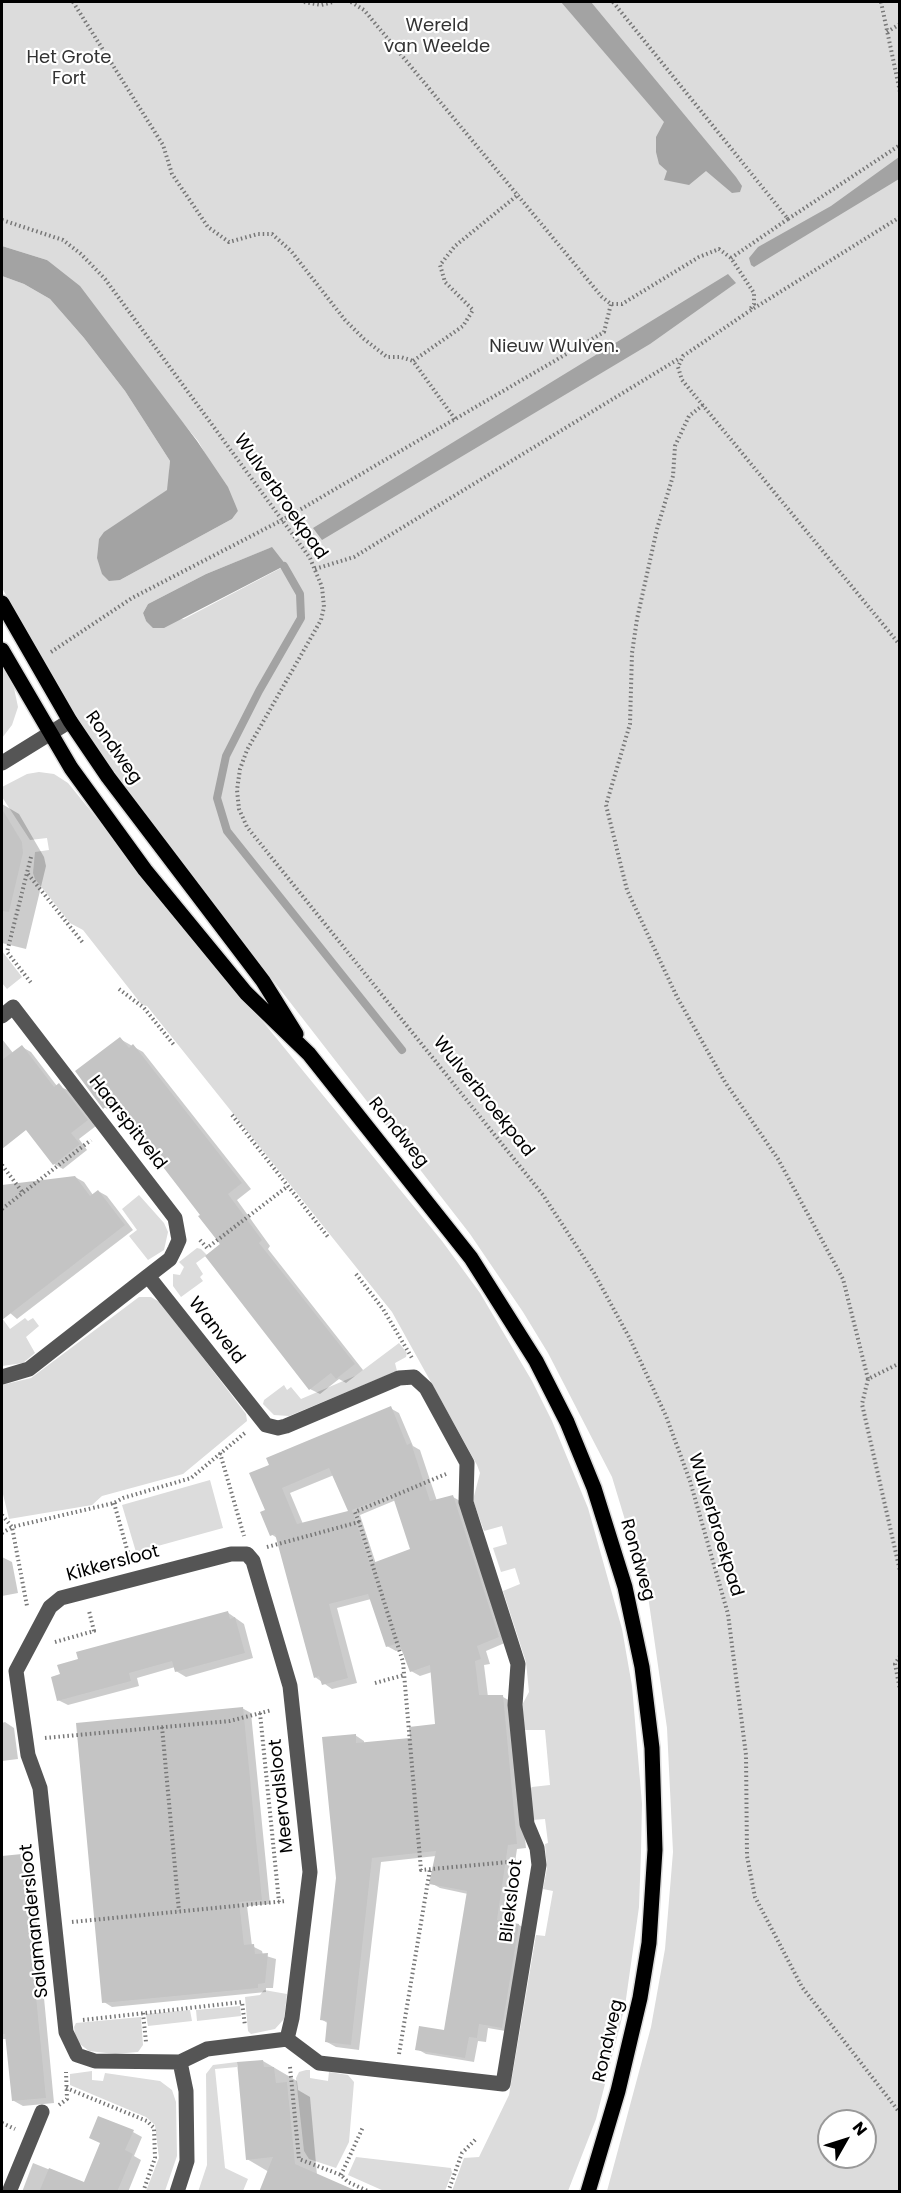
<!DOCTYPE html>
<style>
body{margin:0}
#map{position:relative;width:901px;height:2193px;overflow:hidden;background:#fff;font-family:Poppins,sans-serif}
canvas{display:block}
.frame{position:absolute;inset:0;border:3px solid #000;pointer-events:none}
.north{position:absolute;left:817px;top:2109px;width:60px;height:60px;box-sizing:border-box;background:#fff;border:2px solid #999;border-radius:50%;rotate:51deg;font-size:16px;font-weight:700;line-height:24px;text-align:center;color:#000}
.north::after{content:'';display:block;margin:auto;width:21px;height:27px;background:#000;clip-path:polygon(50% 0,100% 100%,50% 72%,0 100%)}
</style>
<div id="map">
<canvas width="901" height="2193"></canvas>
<div class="frame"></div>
<div class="north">N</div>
</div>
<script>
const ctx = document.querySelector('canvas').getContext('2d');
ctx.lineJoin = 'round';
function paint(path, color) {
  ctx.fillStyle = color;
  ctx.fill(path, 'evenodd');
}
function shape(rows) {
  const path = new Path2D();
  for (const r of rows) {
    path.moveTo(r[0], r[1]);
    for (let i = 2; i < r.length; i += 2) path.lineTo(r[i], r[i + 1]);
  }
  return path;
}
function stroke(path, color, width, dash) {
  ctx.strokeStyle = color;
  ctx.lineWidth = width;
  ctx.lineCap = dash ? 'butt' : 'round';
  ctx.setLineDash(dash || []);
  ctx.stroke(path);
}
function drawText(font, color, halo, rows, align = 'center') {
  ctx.font = font + ' Poppins,sans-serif';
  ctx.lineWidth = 4.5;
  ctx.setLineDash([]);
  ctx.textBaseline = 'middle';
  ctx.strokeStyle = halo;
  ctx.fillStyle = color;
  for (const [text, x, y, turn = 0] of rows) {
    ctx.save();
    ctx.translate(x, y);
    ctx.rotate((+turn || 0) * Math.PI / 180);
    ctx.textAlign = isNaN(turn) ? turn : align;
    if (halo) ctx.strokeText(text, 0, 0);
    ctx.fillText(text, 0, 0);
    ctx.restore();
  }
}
paint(shape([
 [2,2,899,2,899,2191,607,2191,651,2027,665,1949,673,1852,667,1728,648,1596,612,1477,548,1353,523,1312,470,1234,140,809,78,720,2,588,2,276,24,284,50,299,84,338,125,391,170,461,168,490,151,502,120,580,232,519,238,511,198,441,47,260,2,246],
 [270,548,281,568,184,619,146,621,143,613,148,604,206,574],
 [829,2121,865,2121,865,2157,829,2157],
 [2,665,14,688,18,707,12,725,2,738],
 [39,772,54,774,68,783,442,1241,480,1293,532,1381,552,1421,588,1508,622,1629,632,1686,642,1804,641,1852,639,1907,625,2006,596,2119,568,2191,452,2191,464,2158,479,2157,509,2095,536,1935,545,1936,553,1891,543,1889,547,1868,545,1844,548,1843,545,1819,532,1820,529,1790,532,1787,550,1785,545,1730,524,1730,521,1707,529,1692,526,1662,503,1591,520,1584,515,1568,501,1572,493,1548,507,1544,502,1526,484,1531,473,1500,480,1473,477,1465,392,1312,147,1006,142,1005,83,930,70,923,35,879,33,873,35,852,49,850,47,838,30,840,2,797,2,787,27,774],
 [2,951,22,977,7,989,2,983],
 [139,1195,164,1223,168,1232,164,1250,148,1260,129,1236,137,1230,122,1209],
 [197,1248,201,1249,207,1255,196,1263,203,1274,200,1277,203,1281,181,1297,173,1286,173,1274,180,1275,184,1267,179,1262],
 [139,1297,151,1297,161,1303,246,1414,247,1421,183,1474,102,1496,92,1505,9,1519,2,1490,2,1385,31,1378],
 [2,1318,10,1329,25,1318,28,1321,33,1318,39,1326,26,1337,35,1353,23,1363,2,1366],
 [399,1343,407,1353,406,1357,395,1363,397,1371,289,1416,274,1415,263,1404,264,1400,284,1385,287,1390,291,1387,301,1399,355,1376],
 [210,1480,223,1528,136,1552,122,1505],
 [264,1990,287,1994,284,2019,275,2029,251,2034,248,2031,245,1997,260,1995],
 [240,2006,241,2016,197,2021,196,2010],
 [190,2010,192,2021,148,2026,146,2014],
 [141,2017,143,2045,138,2052,115,2054,89,2051,76,2041,74,2027,76,2023],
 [237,2062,237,2067,215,2069,225,2168,248,2179,243,2191,198,2192,207,2165,206,2074,213,2065],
 [306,2070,310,2070,310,2078,328,2081,329,2072,348,2075,354,2082,349,2142,336,2168,309,2159,304,2151,296,2078,299,2072],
 [92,2071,92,2080,103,2081,105,2073,160,2081,172,2090,176,2102,177,2156,165,2191,146,2191,159,2158,155,2125,146,2117,70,2085,70,2074],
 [356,2157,451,2168,452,2173,445,2191,384,2191,348,2175]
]), '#dcdcdc');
paint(shape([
 [561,2,591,2,736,177,742,186,740,192,732,193,706,171,689,185,664,180,667,171,659,164,656,152,656,137,664,122],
 [899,157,899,179,754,267,751,265,749,258,758,247,831,206],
 [2,246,47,260,80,286,197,441,228,487,238,511,232,519,120,580,109,581,102,574,97,558,99,539,104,532,167,490,170,461,125,391,84,338,50,299,24,284,2,276],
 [728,274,736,283,650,344,322,540,313,528],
 [272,547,286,565,284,566,164,628,153,628,146,621,143,613,148,604,206,574]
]), '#a3a3a3');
paint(shape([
 [2,804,19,814,44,857,46,866,26,949,2,943],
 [2,1039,13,1053,22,1047,31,1052,57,1086,68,1090,96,1126,79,1139,87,1150,63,1169,54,1164,2,1096],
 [120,1039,143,1052,251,1189,237,1200,270,1246,268,1249,363,1370,346,1383,339,1379,320,1394,310,1389,202,1215,129,1120,117,1110,114,1113,104,1107],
 [75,1177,84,1182,93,1195,98,1191,107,1196,133,1230,17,1319,2,1306,2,1215,16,1204],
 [390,1408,399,1413,413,1446,420,1450,437,1501,453,1497,462,1502,507,1642,486,1651,490,1664,484,1665,488,1697,503,1697,512,1702,526,1848,517,1849,506,1923,519,1925,528,1930,511,2032,488,2028,486,2042,478,2041,474,2062,426,2054,417,2049,445,2032,468,1894,440,1888,431,1883,436,1856,381,1862,359,2050,336,2047,327,2042,329,2024,321,2019,355,1735,364,1741,364,1744,412,1740,437,1725,432,1672,420,1676,411,1671,403,1649,396,1651,387,1646,371,1599,337,1608,357,1683,332,1689,315,1677,277,1538,271,1534,267,1512,251,1474],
 [334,1475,350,1512,303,1524,290,1493],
 [396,1500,412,1550,376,1564,360,1515],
 [2,1557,12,1562,18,1593,2,1596],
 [227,1612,244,1624,253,1658,186,1677,176,1671,175,1667,137,1678,139,1686,68,1705,58,1700],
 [242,1708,251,1713,270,1904,247,1906,252,1946,262,1951,263,1955,276,1959,273,1988,266,1988,266,1992,112,2007,104,2002],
 [5,1722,14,1728,18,1759,2,1761,2,1723],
 [22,1855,31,1861,54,2103,23,2106,14,2101,7,2039,2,2039,2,1857],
 [263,2061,297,2081,298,2090,310,2097,317,2175,358,2192,261,2192,269,2172,247,2159],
 [133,2132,142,2137,134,2156,141,2160,128,2192,22,2192,33,2163,85,2184]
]), '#0003');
stroke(shape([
 [284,566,300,594,301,618,259,691,226,756,217,798,227,831,402,1050]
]), '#a3a3a3', 8);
paint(shape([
 [2,809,22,842,23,853,9,912,2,911],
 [120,1037,129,1048,133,1044,242,1183,228,1194,262,1240,259,1243,355,1364,336,1379,331,1373,309,1390,205,1256,220,1244,198,1216,200,1215,123,1115,120,1117,110,1103,103,1109,75,1071],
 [22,1045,54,1087,59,1083,88,1120,71,1133,80,1144,53,1165,26,1130,2,1149,2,1060],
 [75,1176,90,1196,98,1190,125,1225,2,1320,2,1185],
 [391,1406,407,1445,411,1443,430,1501,453,1495,499,1637,477,1646,481,1659,475,1661,479,1695,503,1695,517,1844,508,1845,497,1920,519,1924,502,2028,479,2024,477,2038,469,2037,465,2058,415,2050,419,2026,444,2030,467,1891,429,1884,436,1851,372,1858,351,2045,325,2042,327,2021,320,2020,336,1878,322,1737,356,1734,356,1743,410,1738,409,1727,435,1724,430,1665,410,1672,399,1643,386,1647,368,1594,329,1604,348,1678,322,1685,319,1676,314,1678,275,1534,270,1536,260,1512,265,1510,249,1473,269,1465,266,1458],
 [329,1468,348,1511,297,1524,282,1488],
 [392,1494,410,1549,370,1564,352,1510],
 [228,1611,230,1619,235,1617,245,1653,175,1672,172,1661,129,1673,131,1681,57,1701,51,1677,60,1674,57,1665,78,1659,76,1652],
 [243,1707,262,1900,239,1902,244,1945,254,1944,255,1954,268,1953,265,1983,258,1984,258,1988,102,2003,76,1723],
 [22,1854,46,2098,12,2101,5,2034,2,2034,2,1856],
 [263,2060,264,2067,274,2067,276,2083,287,2082,295,2164,359,2192,259,2192,273,2157,246,2160,237,2062],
 [98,2116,134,2130,125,2150,133,2154,117,2192,39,2192,49,2168,84,2182,100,2143,89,2138]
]), '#c4c4c4');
const major = shape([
 [2,603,70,721,108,777,263,981,296,1034],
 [2,650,71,768,145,870,246,993,309,1054,471,1258,536,1361,567,1422,594,1488,625,1587,642,1667,652,1748,655,1850,649,1943,640,1998,618,2091,588,2192]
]);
stroke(major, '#dbdbdb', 18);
stroke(shape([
 [73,2,163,145,172,174,208,227,229,242,258,234,272,234,291,251,345,320,364,339,387,357,401,357,413,361],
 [304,2,321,5,333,2],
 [351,2,364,10,602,297,611,304,622,304,699,257,719,249,731,258,754,293,754,304,750,309],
 [613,2,788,219,731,258],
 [881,2,900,92],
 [887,32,900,24],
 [900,217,748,312,683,356,678,367,682,380,900,645],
 [788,219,900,145],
 [2,220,63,240,81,254,105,279,310,558,322,587,324,607,321,620,247,750,240,769,237,790,239,809,247,827,543,1195,594,1273,630,1339,666,1416,690,1481,728,1614,746,1755,747,1856,755,1897,802,1987,900,2113],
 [703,405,689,416,675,446,673,476,657,529,637,619,632,653,630,724,606,805,627,890,677,997,725,1082,778,1159,843,1279,868,1379],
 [455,419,413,361,463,326,473,310,445,282,440,265,455,246,519,194],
 [315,569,354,557,680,358],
 [51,652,132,598,284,519,604,332,611,304],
 [31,857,7,952,32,984],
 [28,874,83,943],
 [119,989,144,1008,174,1045],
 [232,1115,328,1237],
 [2,1165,23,1193],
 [2,1209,91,1140],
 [200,1240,207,1248,288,1186],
 [356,1274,383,1309,412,1358],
 [900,1363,868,1379,862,1404,900,1571],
 [220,1453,244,1536],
 [114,1503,130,1560],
 [2,1515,12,1527,114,1503,123,1498,191,1478,246,1432],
 [359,1522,355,1512,446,1474],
 [2,1533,12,1527,27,1606],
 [267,1547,359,1522,403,1662,421,1870,520,1861],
 [55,1642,94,1631,89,1611],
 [900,1656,895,1664,900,1690],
 [375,1683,404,1675],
 [260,1713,279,1902],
 [162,1727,179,1911],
 [45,1738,230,1721,272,1710],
 [72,1922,286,1901],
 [143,2013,146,2042],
 [83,2020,242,2002,245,2026],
 [399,2054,430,1869],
 [290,2067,299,2159,341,2175,348,2182,370,2192],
 [66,2088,147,2121,154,2128,155,2158,143,2192],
 [59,2105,67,2099,66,2072],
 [2,2123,15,2129],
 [341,2175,363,2127],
 [448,2192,462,2153,476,2139]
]), '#777', 4, [1.5, 3]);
stroke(shape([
 [2,763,70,721],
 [2,1016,13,1007,175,1218,179,1240,175,1249,170,1259,148,1276],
 [2,1377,29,1369,148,1276,266,1425,278,1428,286,1426,399,1378,414,1377,426,1388,467,1463,466,1502,518,1664,515,1705,527,1824,537,1848,539,1865,503,2084,319,2063,287,2039,207,2049,180,2062,95,2061,77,2055,66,2032,40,1788,28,1755,16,1671,50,1607,61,1598,231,1554,247,1554,253,1561,290,1686,310,1872,292,2018,287,2039],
 [9,2192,42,2112],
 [177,2192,187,2161,186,2091,180,2062]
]), '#555', 15);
stroke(major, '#000', 15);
drawText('18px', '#333', '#fff', [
 ["Wereld",437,26],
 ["van Weelde",437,47],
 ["Het Grote",69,58],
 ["Fort",69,79],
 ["Nieuw Wulven.",554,347]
]);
drawText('18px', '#000', '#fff', [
 ["Wulverbroekpad",280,497,55],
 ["Rondweg",113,748,55],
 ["Wulverbroekpad",483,1097,51],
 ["Haarspitveld",127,1123,52],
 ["Rondweg",398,1133,51],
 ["Wanveld",216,1331,52],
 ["Wulverbroekpad",715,1525,73],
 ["Rondweg",637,1560,74],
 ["Kikkersloot",113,1564,-15],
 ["Meervalsloot",282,1796,-96],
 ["Blieksloot",512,1901,-83],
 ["Salamandersloot",35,1921,-96],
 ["Rondweg",609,2041,-77]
]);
</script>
